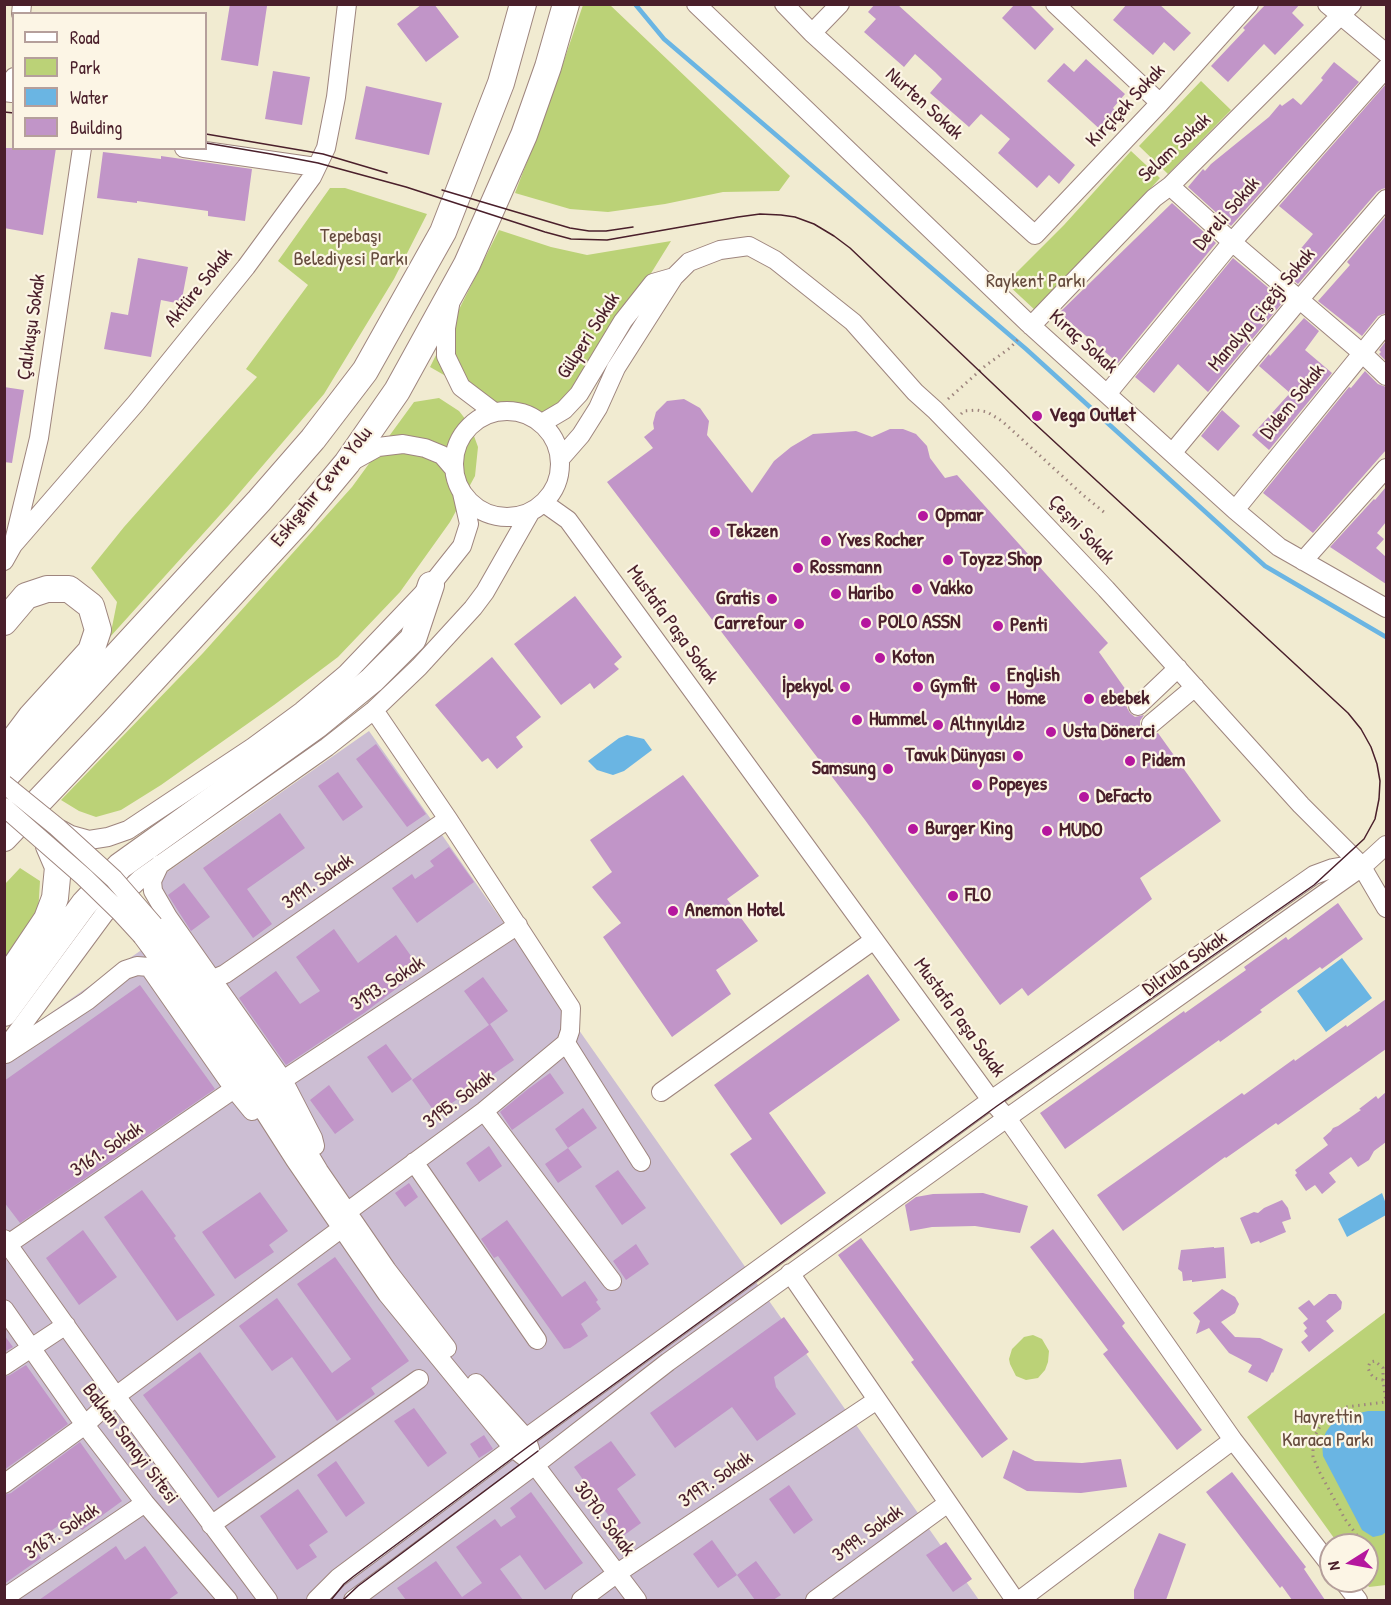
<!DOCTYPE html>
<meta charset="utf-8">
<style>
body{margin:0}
#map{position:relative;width:1391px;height:1605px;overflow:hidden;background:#f1ebd1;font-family:"Patrick Hand",sans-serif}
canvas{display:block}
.frame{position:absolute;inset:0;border:6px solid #4a1f2b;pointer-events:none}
.legend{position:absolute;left:12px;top:12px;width:195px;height:138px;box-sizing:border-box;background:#fcf5e5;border:2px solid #b59f9b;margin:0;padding:8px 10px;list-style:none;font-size:18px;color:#4a1f2b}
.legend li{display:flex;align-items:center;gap:12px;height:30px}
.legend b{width:30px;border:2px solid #b59f9b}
.north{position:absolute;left:1319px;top:1533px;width:60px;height:60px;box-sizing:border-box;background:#fcf5e5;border:2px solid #b59f9b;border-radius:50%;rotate:259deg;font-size:16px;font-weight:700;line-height:24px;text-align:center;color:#4a1f2b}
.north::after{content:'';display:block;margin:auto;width:21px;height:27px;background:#b5179e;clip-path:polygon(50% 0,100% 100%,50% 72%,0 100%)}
</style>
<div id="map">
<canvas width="1391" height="1605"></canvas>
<div class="frame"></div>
<ul class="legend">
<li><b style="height:8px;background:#fff"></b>Road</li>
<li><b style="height:16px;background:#bbd277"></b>Park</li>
<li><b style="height:16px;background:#6ab5e3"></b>Water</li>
<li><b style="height:16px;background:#c195c8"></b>Building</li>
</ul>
<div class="north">N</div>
</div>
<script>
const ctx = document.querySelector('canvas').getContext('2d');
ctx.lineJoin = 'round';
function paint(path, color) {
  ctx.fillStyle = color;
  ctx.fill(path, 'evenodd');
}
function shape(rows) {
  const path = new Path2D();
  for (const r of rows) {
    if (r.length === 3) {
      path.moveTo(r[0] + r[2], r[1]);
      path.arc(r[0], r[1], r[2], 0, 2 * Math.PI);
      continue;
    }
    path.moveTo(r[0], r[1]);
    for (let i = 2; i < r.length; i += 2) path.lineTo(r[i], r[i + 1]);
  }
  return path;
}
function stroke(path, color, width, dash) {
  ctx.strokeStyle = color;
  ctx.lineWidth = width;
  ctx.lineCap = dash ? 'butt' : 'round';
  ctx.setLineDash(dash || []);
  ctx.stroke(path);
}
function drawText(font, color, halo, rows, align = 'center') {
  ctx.font = font + ' "Patrick Hand",sans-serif';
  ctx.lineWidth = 4.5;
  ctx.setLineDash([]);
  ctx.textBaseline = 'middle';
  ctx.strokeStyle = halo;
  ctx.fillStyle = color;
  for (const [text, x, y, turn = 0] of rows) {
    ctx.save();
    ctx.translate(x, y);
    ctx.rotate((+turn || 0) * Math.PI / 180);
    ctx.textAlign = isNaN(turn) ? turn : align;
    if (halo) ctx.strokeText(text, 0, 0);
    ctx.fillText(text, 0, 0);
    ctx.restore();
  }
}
paint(shape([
 [369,731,979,1600,5,1600,5,1050,39,1021,166,933,143,889]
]), '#ccbed3');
paint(shape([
 [583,5,610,5,790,176,779,191,723,192,665,204,608,212,570,209,515,193,548,107],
 [1201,81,1231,110,1168,174,1139,146],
 [1131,151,1160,178,1093,252,1036,311,1006,283,1064,225],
 [330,188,345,188,427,214,394,279,324,394,229,505,110,637,117,602,91,568,124,527,257,377,246,369,308,285,278,261],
 [499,230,551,247,587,255,671,241,565,412,548,426,521,417,479,395,430,367],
 [439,398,459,411,470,425,478,447,475,476,450,522,400,592,338,657,274,705,161,785,121,810,96,817,79,811,61,800,203,653,352,487,414,402],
 [20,868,40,881,38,914,5,970,5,884],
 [1386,1312,1386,1585,1369,1587,1365,1581,1367,1581,1367,1545,1339,1545,1247,1417],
 [1033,1335,1042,1339,1049,1351,1048,1362,1045,1370,1038,1378,1026,1380,1016,1376,1010,1364,1009,1359,1012,1349,1024,1337]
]), '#bbd277');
paint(shape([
 [627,735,644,739,652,750,624,771,613,775,597,770,588,761,619,738],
 [1342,958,1372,998,1326,1032,1297,991],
 [1382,1193,1386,1204,1386,1215,1347,1237,1338,1219],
 [1368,1411,1386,1411,1386,1532,1382,1535,1373,1537,1362,1530,1323,1456,1322,1442,1326,1432,1331,1425,1340,1419,1351,1415]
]), '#6ab5e3');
stroke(shape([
 [635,4,664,39,1026,349,1265,566,1386,637]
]), '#6ab5e3', 4.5);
paint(shape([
 [230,4,257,4,267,6,258,66,221,60],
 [422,4,434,4,459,37,426,62,397,24],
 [875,4,897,4,1075,165,1059,184,1049,175,1037,188,998,153,1010,139,981,114,969,127,930,93,942,79,935,72,915,54,904,67,864,32,876,19,868,12],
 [1015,4,1029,4,1054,29,1035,50,1002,18],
 [1127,4,1159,4,1191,33,1174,51,1164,42,1153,55,1113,20],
 [1266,4,1300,4,1292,13,1304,25,1275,55,1264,44,1228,82,1211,66,1245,30,1243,28],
 [1086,59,1125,94,1113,108,1120,115,1104,133,1047,81,1064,63,1074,72],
 [1334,62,1359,82,1231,226,1188,187,1203,169,1205,171,1211,164,1269,117,1280,104,1282,106,1293,98,1301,105,1323,80,1321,78],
 [273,71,310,77,302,125,265,119],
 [1386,84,1386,188,1382,189,1377,192,1298,284,1285,273,1302,255,1298,252,1313,234,1279,206],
 [366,86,442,103,429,155,355,139],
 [4,148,56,148,43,235,4,228],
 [103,152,161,159,161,156,252,169,245,221,208,216,208,211,137,201,137,203,97,198],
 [1172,203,1216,243,1118,363,1059,313],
 [1386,216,1386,313,1378,316,1362,336,1318,301,1350,265,1347,262],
 [138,258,188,267,181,304,161,300,151,357,104,349,111,312,128,315],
 [1233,258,1284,301,1208,392,1178,364,1154,393,1135,377],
 [1304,318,1319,331,1305,350,1332,373,1269,450,1252,435,1290,393,1259,366,1269,354,1270,356],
 [1386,341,1386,361,1379,354,1381,352,1379,350],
 [1365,371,1378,384,1386,387,1386,450,1313,533,1263,493,1349,387,1351,388],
 [4,387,24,390,12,463,4,462],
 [684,399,700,408,709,421,707,435,752,493,774,461,791,447,813,434,856,431,872,437,890,429,903,429,916,434,927,446,930,458,945,478,957,475,1108,643,1099,652,1131,697,1127,703,1127,708,1130,713,1135,717,1144,715,1140,721,1140,725,1142,731,1148,735,1152,735,1158,733,1221,821,1140,878,1152,899,1028,996,1022,988,1000,1005,865,820,607,482,653,448,644,437,654,429,653,423,656,412,667,401],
 [1222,410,1240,426,1218,451,1201,436],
 [1386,487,1386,522,1377,533,1384,539,1376,548,1386,557,1386,584,1330,547,1374,499,1375,500],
 [575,596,622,657,614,664,619,669,594,689,590,683,561,705,514,644],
 [492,657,541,717,516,737,523,747,497,769,488,758,482,762,435,705],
 [376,744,426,814,407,827,356,759],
 [338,772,363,807,343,821,318,786],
 [683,775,759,876,727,899,758,941,716,970,731,994,672,1037,603,937,621,923,592,887,612,872,590,840],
 [280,813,305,848,247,889,272,924,253,938,203,868],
 [449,847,474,882,417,923,392,888,412,874,415,879,434,866,430,861],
 [184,883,210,917,191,931,168,895],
 [1338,903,1363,939,1322,969,1320,967,1260,1010,1262,1012,1220,1042,1219,1040,1065,1149,1040,1113,1184,1011,1185,1013,1246,970,1244,967,1286,937,1288,940],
 [334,929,358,963,396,935,421,970,364,1013,286,1065,239,998,276,971,300,1004,320,991,296,957],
 [868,974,900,1020,769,1113,826,1193,781,1225,730,1154,752,1139,714,1085],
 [483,977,508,1011,490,1024,514,1060,436,1114,412,1080,489,1025,464,991],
 [140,985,215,1089,20,1223,4,1202,4,1081],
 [1386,999,1386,1049,1278,1125,1276,1123,1226,1158,1225,1157,1123,1231,1097,1195,1242,1093,1244,1095,1294,1059,1295,1061,1346,1025,1347,1027],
 [386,1044,412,1079,392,1093,367,1057],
 [550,1073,564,1093,512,1130,500,1112,528,1089],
 [329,1085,354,1120,335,1134,310,1100],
 [1386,1092,1386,1142,1374,1151,1369,1160,1358,1167,1351,1157,1329,1173,1336,1182,1322,1194,1315,1185,1306,1191,1295,1175,1297,1173,1295,1170,1328,1145,1323,1138,1331,1131,1333,1128,1338,1126,1361,1110,1359,1109,1376,1096,1378,1099],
 [583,1108,597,1128,568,1148,555,1129],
 [489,1146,502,1166,479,1182,466,1163],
 [568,1148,582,1167,558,1183,545,1164],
 [618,1170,646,1208,622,1225,595,1186],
 [409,1183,418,1197,405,1207,395,1193],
 [142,1190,176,1236,174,1238,215,1295,177,1321,104,1217],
 [260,1192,288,1231,269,1245,274,1252,235,1279,202,1232],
 [983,1193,1028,1206,1020,1233,975,1226,932,1227,910,1231,905,1205,916,1197,933,1194],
 [1282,1200,1288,1208,1291,1219,1282,1222,1286,1232,1260,1243,1259,1241,1251,1244,1240,1218,1254,1212,1258,1213,1264,1208],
 [507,1220,562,1297,585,1281,598,1300,596,1302,601,1309,581,1324,588,1336,570,1348,564,1349,498,1256,494,1258,481,1239],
 [1053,1229,1125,1323,1122,1326,1202,1430,1177,1450,1103,1354,1108,1350,1030,1247],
 [83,1230,117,1277,79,1305,46,1258],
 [861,1238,1008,1439,982,1458,911,1362,914,1360,838,1255],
 [636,1244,649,1264,626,1280,613,1261],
 [1214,1247,1214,1248,1224,1247,1226,1278,1192,1282,1192,1280,1183,1281,1182,1272,1178,1269,1181,1250],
 [335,1257,409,1361,371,1388,375,1394,337,1421,292,1357,272,1371,239,1326,277,1298,332,1373,351,1359,297,1284],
 [1222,1289,1235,1297,1239,1304,1235,1313,1221,1322,1235,1337,1260,1338,1283,1349,1273,1373,1272,1372,1267,1382,1248,1372,1252,1365,1229,1353,1209,1328,1196,1334,1200,1321,1193,1313],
 [1329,1294,1336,1294,1342,1302,1341,1309,1326,1321,1334,1331,1309,1352,1301,1342,1308,1336,1304,1331,1307,1328,1303,1323,1308,1319,1298,1308,1309,1300,1314,1306],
 [784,1317,809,1352,774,1377,776,1387,796,1414,757,1441,732,1407,675,1448,650,1413],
 [4,1335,13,1347,4,1352],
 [200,1352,276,1457,218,1498,143,1395],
 [26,1365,68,1424,4,1470,4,1377,10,1375],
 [414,1408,447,1453,428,1467,394,1421],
 [484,1435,493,1449,479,1458,470,1444],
 [611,1441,636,1475,617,1489,641,1523,623,1536,574,1467],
 [80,1442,122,1501,82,1530,72,1516,31,1545,41,1558,4,1584,4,1495,11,1493],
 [1013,1450,1035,1461,1082,1463,1121,1459,1127,1487,1081,1493,1027,1491,1003,1478],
 [336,1461,365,1503,346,1517,317,1475],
 [1232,1472,1306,1567,1304,1569,1325,1600,1292,1600,1282,1586,1280,1588,1206,1492],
 [789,1485,813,1520,794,1534,769,1499],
 [298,1489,328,1532,309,1545,317,1557,297,1570,260,1516],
 [531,1492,583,1563,545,1590,520,1555,500,1569,523,1600,406,1600,397,1588,436,1561,462,1597,482,1583,456,1547,495,1519,501,1527,516,1517,510,1508],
 [1159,1533,1186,1544,1166,1600,1134,1600,1134,1590],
 [712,1540,737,1575,718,1588,693,1554],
 [946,1542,972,1579,953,1592,926,1555],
 [116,1546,125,1560,145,1546,178,1593,168,1600,39,1600],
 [756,1561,781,1595,773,1600,755,1600,737,1575]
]), '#c195c8');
const minor = shape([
 [696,4,1027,322,1235,510,1279,547,1386,608],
 [784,4,812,33,1035,235,1160,103,1249,4],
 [1055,4,1160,103],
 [1327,4,1386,53],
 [21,14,22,4],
 [812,33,840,4],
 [4,92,12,93,14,77],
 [184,148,316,167],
 [1170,186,1232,242,1362,353,1386,376],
 [450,305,446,328,446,356,461,387,494,412],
 [1031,326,1154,198,1170,186,1352,4],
 [1107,394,1232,242,1386,68],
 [507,464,53],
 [542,423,564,410,579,394,623,321,653,283,674,277],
 [1173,452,1299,300,1386,199],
 [560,459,581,435,598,408,616,368,674,277,689,262,720,250,749,246,775,260,853,322,915,392,935,410,1000,477,1106,589,1301,805,1356,860,1362,867,1386,908],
 [349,463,378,447,403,444,425,448,442,455,454,469],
 [544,503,568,520,991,1100,1007,1118,1233,1440,1331,1566],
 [1235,510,1386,324],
 [14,541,39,438,82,148],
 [4,561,13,545,136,403,246,267,312,177,326,148,336,97,347,4],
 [1303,561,1386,468],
 [1138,706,1178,668],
 [1151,724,1195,687],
 [62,830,71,835,89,840,108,837,128,830,253,747,302,711,346,674,431,585,462,546,469,524,462,493],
 [160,864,152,881,153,891,168,917,283,1080,313,1138,315,1146],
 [154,925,235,1037,271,1091,319,1171,387,1270,447,1348],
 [142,936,183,991,256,1099,295,1160,387,1294,513,1448,535,1465,637,1600],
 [213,979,225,974,448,819],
 [566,1043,641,1162],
 [4,1050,105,913,141,878,327,747,374,710,419,667,473,608,485,592,530,513],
 [6,1054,87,1001,125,970,137,966,149,967,234,1089,252,1111],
 [283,1080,518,925],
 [661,1092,874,940],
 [484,1111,612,1281],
 [414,1162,537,1340],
 [347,1212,484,1111,566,1043,570,1031,571,1008,448,819,374,710],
 [4,1239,116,1396,268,1600],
 [4,1247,234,1089],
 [790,1273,1015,1600],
 [4,1309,85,1425,145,1503,228,1600],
 [4,1366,66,1325],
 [476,1383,526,1438,530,1449],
 [4,1484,85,1425,116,1396,342,1228],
 [211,1525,419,1379],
 [1343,1581,1358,1600],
 [4,1598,145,1503],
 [316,1600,338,1578,526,1438,991,1100,1314,875,1333,868,1350,865,1361,867],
 [353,1600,535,1465,668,1362,1007,1118,1335,886,1362,867,1386,845],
 [581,1600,616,1574,877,1400],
 [815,1600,948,1503],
 [1020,1600,1233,1440]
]);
const highway = shape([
 [4,622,26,596,47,589,69,589,91,606,98,630,91,651,31,717,4,753],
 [4,778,259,501,313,439,365,371,443,232,501,83,523,4],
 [4,838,113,723,298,522,347,463,397,391,467,264,524,135,548,67,566,4],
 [4,983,47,919,55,898,58,867,49,846],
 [4,1013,84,904,120,866,317,725,372,680,413,639,431,585]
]);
stroke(minor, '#9e857e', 20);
stroke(highway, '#9e857e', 28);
stroke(shape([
 [948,399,985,366,1010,348,1020,337],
 [961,414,964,411,977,410,987,412,1002,421,1083,495,1105,513],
 [1383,1380,1374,1378,1370,1373,1368,1368,1370,1362,1375,1361,1383,1368,1383,1380,1386,1402],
 [1364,1545,1345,1519,1319,1471,1313,1457,1313,1439,1323,1421,1331,1414,1346,1407,1386,1402],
 [1367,1547,1372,1548]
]), '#9e857e', 3, [1.5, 4.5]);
stroke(minor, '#fff', 18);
stroke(highway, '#fff', 26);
stroke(shape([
 [4,112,14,113],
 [206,134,323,154,387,173],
 [206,143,271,154,318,163,406,187,545,232,571,239,607,240,738,217,760,214,781,215,795,217,814,224,834,236,850,248,1032,421,1348,713,1361,729,1371,747,1377,764,1380,781,1379,799,1375,819,1364,839,1314,885,997,1106,529,1446,354,1576,344,1584,331,1600],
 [442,190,570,228,589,231,606,231,633,227],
 [343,1600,358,1586,538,1451]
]), '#4a1f2b', 1.5);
const minorBridge = shape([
 [4,784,57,827,114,879,154,925],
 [4,807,84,877,119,911,142,936]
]);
stroke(minorBridge, '#9e857e', 20, []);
stroke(minorBridge, '#fff', 18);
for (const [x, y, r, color] of [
 [1037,416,6,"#b5179e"],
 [923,516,6,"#b5179e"],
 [715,532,6,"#b5179e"],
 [826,541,6,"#b5179e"],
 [948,560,6,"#b5179e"],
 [798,568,6,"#b5179e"],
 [917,589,6,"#b5179e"],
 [836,594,6,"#b5179e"],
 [772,599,6,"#b5179e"],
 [866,623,6,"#b5179e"],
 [799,624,6,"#b5179e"],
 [998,626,6,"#b5179e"],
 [880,658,6,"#b5179e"],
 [845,687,6,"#b5179e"],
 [918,687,6,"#b5179e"],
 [995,687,6,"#b5179e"],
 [1089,699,6,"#b5179e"],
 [857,720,6,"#b5179e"],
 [938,725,6,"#b5179e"],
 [1051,732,6,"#b5179e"],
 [1018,756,6,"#b5179e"],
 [1130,761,6,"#b5179e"],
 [888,769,6,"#b5179e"],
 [977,785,6,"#b5179e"],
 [1084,797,6,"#b5179e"],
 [913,829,6,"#b5179e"],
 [1047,831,6,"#b5179e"],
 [953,896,6,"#b5179e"],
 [673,911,6,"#b5179e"]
]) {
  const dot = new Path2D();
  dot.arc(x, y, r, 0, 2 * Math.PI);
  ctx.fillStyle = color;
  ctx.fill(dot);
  stroke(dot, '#fcf5e5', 2);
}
drawText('20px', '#4a1f2b', '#fcf5e5', [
 ["Nurten Sokak",924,104,42],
 ["Kırçiçek Sokak",1126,106,-47],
 ["Selam Sokak",1175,148,-43],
 ["Dereli Sokak",1227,214,-49],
 ["Aktüre Sokak",199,288,-51],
 ["Manolya Çiçeği Sokak",1262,310,-50],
 ["Çalıkuşu Sokak",32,327,-82],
 ["Gülperi Sokak",589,336,-57],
 ["Kıraç Sokak",1083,342,42],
 ["Didem Sokak",1293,402,-51],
 ["Eskişehir Çevre Yolu",322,487,-51],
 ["Çeşni Sokak",1081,530,47],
 ["Mustafa Paşa Sokak",672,625,54],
 ["3191. Sokak",318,882,-35],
 ["Dilruba Sokak",1185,964,-35],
 ["3193. Sokak",388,984,-33],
 ["Mustafa Paşa Sokak",959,1018,54],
 ["3195. Sokak",459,1100,-37],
 ["3161. Sokak",107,1150,-34],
 ["Balkan Sanayi Sitesi",130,1444,53],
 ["3197. Sokak",716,1480,-34],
 ["3070. Sokak",604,1519,53],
 ["3167. Sokak",62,1532,-34],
 ["3199. Sokak",868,1534,-36]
]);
drawText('20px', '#664c3e', '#fcf5e5', [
 ["Tepebaşı",351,237],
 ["Belediyesi Parkı",351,260],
 ["Raykent Parkı",1036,282],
 ["Hayrettin",1328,1418],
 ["Karaca Parkı",1328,1441]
]);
drawText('bold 20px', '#4a1f2b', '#fcf5e5', [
 ["Vega Outlet",1049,416],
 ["Opmar",935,516],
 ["Tekzen",727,532],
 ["Yves Rocher",838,541],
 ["Toyzz Shop",960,560],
 ["Rossmann",810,568],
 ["Vakko",929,589],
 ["Haribo",848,594],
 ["Gratis",760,599,"right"],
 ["POLO ASSN",878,623],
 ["Carrefour",787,624,"right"],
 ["Penti",1010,626],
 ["Koton",892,658],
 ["English",1007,676],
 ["Home",1007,699],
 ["İpekyol",833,687,"right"],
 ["Gymfit",930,687],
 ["ebebek",1101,699],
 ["Hummel",869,720],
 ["Altınyıldız",950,725],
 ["Usta Dönerci",1063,732],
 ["Tavuk Dünyası",1006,756,"right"],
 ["Pidem",1142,761],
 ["Samsung",876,769,"right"],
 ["Popeyes",989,785],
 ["DeFacto",1096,797],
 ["Burger King",925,829],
 ["MUDO",1059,831],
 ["FLO",965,896],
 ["Anemon Hotel",685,911]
], 'left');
</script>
